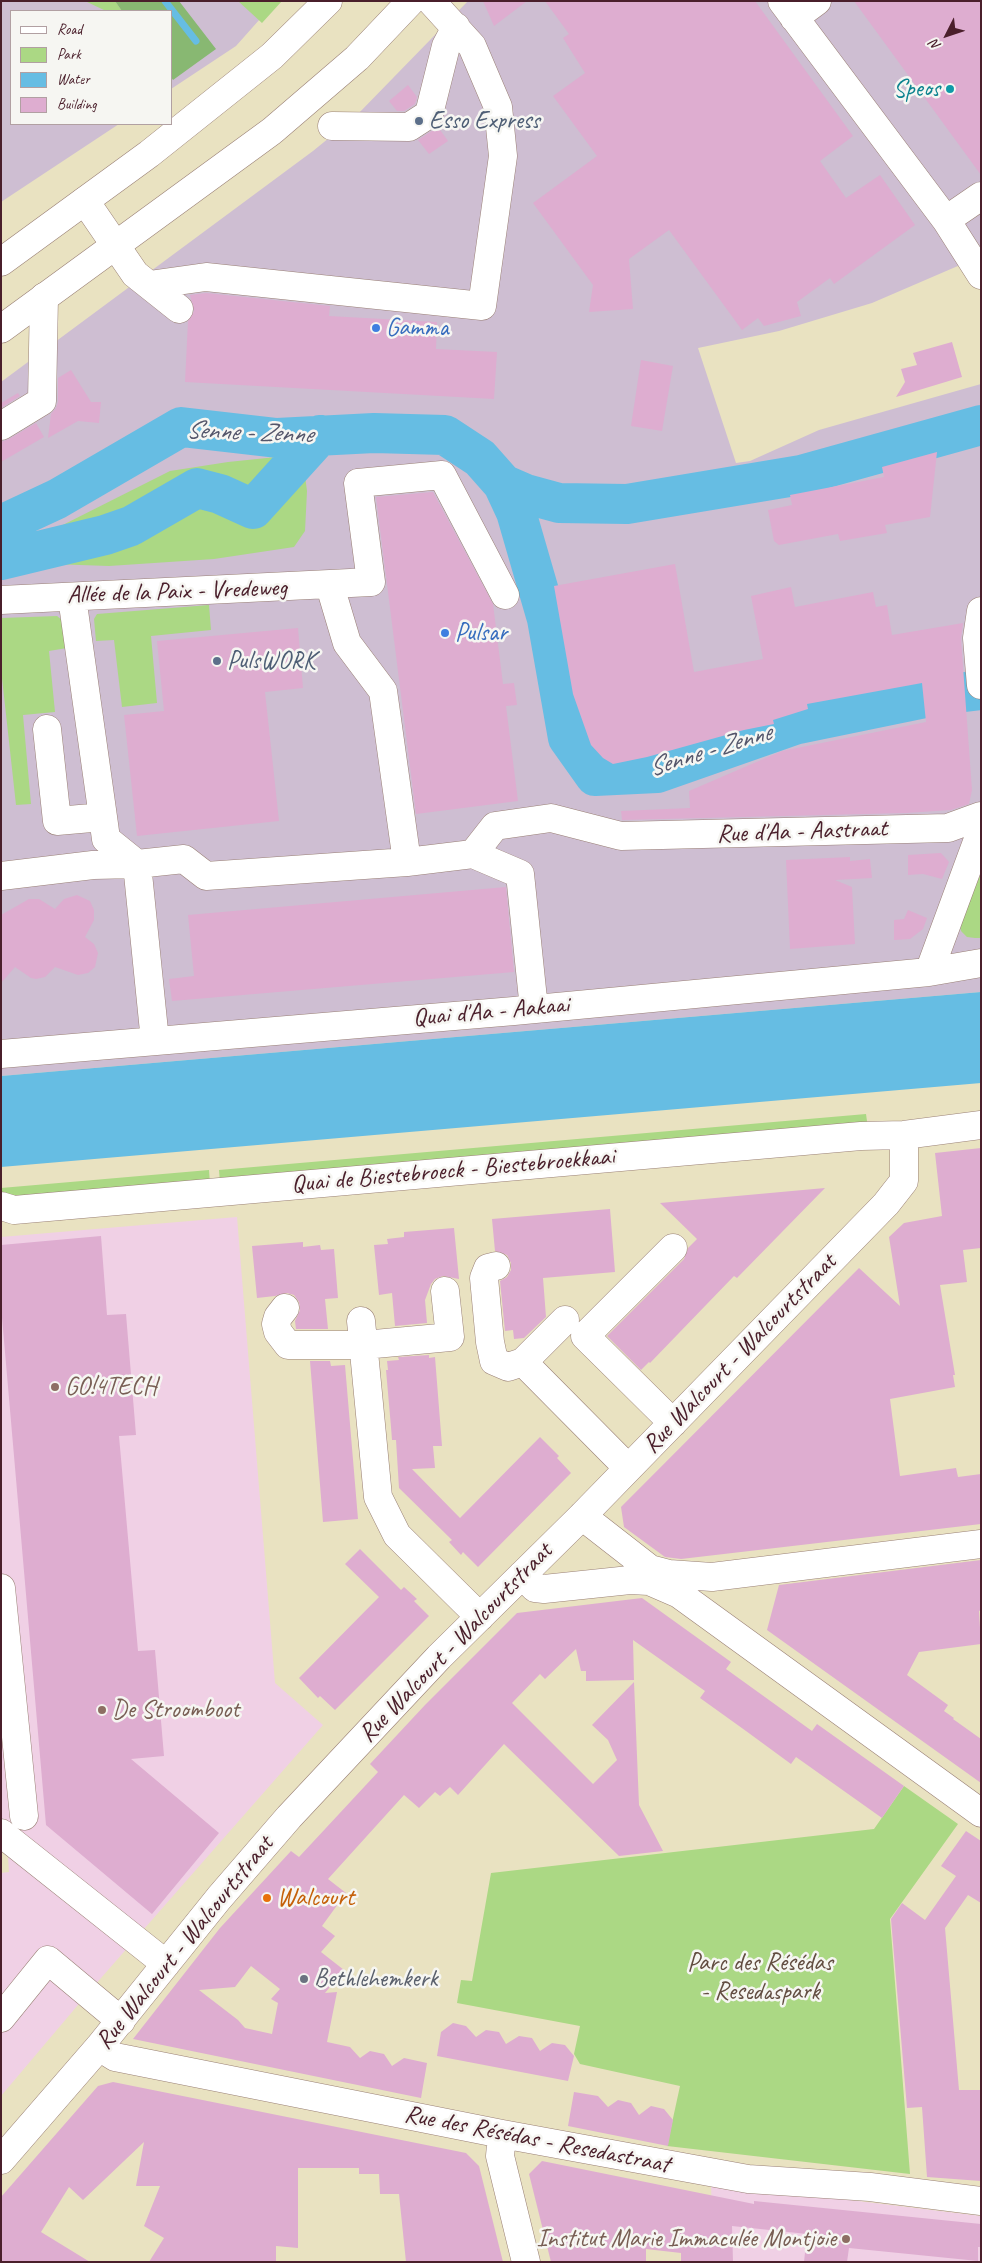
<!DOCTYPE html>
<meta charset="utf-8">
<style>
body{margin:0}
#map{position:relative;width:982px;height:2263px;overflow:hidden;background:#e9e2c1;font-family:Caveat,sans-serif}
canvas{display:block}
.frame{position:absolute;inset:0;border:2px solid #4a1f2b;pointer-events:none}
.legend{position:absolute;left:10px;top:10px;width:162px;height:115px;box-sizing:border-box;background:#f6f6f2;border:1px solid #b1a0a2;margin:0;padding:6px 9px;list-style:none;font-size:15px;color:#4a1f2b}
.legend li{display:flex;align-items:center;gap:10px;height:25px}
.legend b{width:25px;border:1px solid #b1a0a2}
.north{position:absolute;left:922px;top:10px;width:50px;height:50px;-webkit-text-stroke:4px #f6f6f2;paint-order:stroke;rotate:229deg;font-size:14px;font-weight:700;line-height:20px;text-align:center;color:#4a1f2b}
.north::after{content:'';display:block;margin:auto;width:18px;height:22px;background:#4a1f2b;clip-path:polygon(50% 0,100% 100%,50% 72%,0 100%)}
</style>
<div id="map">
<canvas width="982" height="2263"></canvas>
<div class="frame"></div>
<ul class="legend">
<li><b style="height:6px;background:#fff"></b>Road</li>
<li><b style="height:14px;background:#abd884"></b>Park</li>
<li><b style="height:14px;background:#66bde3"></b>Water</li>
<li><b style="height:14px;background:#deadd0"></b>Building</li>
</ul>
<div class="north">N</div>
</div>
<script>
const ctx = document.querySelector('canvas').getContext('2d');
ctx.lineJoin = 'round';
function paint(path, color) {
  ctx.fillStyle = color;
  ctx.fill(path, 'evenodd');
}
function shape(rows) {
  const path = new Path2D();
  for (const r of rows) {
    path.moveTo(r[0], r[1]);
    for (let i = 2; i < r.length; i += 2) path.lineTo(r[i], r[i + 1]);
  }
  return path;
}
function stroke(path, color, width, dash) {
  ctx.strokeStyle = color;
  ctx.lineWidth = width;
  ctx.lineCap = dash ? 'butt' : 'round';
  ctx.setLineDash(dash || []);
  ctx.stroke(path);
}
function drawText(font, color, halo, rows, align = 'center') {
  ctx.font = font + ' Caveat,sans-serif';
  ctx.lineWidth = 5;
  ctx.setLineDash([]);
  ctx.textBaseline = 'middle';
  ctx.strokeStyle = halo;
  ctx.fillStyle = color;
  for (const [text, x, y, turn = 0] of rows) {
    ctx.save();
    ctx.translate(x, y);
    ctx.rotate((+turn || 0) * Math.PI / 180);
    ctx.textAlign = isNaN(turn) ? turn : align;
    if (halo) ctx.strokeText(text, 0, 0);
    ctx.fillText(text, 0, 0);
    ctx.restore();
  }
}
paint(shape([
 [237,1217,275,1683,323,1725,94,1986,1,2096,1,1873,9,1872,6,1827,1,1827,1,1237],
 [711,2183,981,2216,981,2262,713,2262]
]), '#f0d0e5');
paint(shape([
 [1,1,276,1,236,46,171,89,171,11,11,11,11,124,119,124,1,202],
 [468,1,981,1,981,256,872,303,779,331,698,348,736,463,750,461,819,430,981,384,981,992,1,1076,1,382,313,151,356,116]
]), '#cebed2');
paint(shape([
 [85,1,115,1,122,11,106,11],
 [238,1,282,1,262,23],
 [286,456,294,458,304,468,307,491,305,531,294,547,214,559,109,566,21,563,19,547,170,471,228,462],
 [209,605,211,630,151,636,157,703,122,707,114,640,96,641,94,619,97,614],
 [57,616,63,621,67,648,49,651,55,712,23,715,31,804,16,805,1,669,1,618],
 [981,873,981,938,975,938,967,937,961,931,960,925],
 [866,1114,868,1128,220,1183,219,1170],
 [209,1170,210,1184,1,1198,1,1188],
 [904,1786,958,1824,890,1919,910,2174,667,2146,680,2086,580,2064,574,2054,580,2026,457,2003,461,1980,472,1981,491,1873,874,1829]
]), '#abd884');
paint(shape([
 [115,1,179,1,216,49,173,80,171,77,171,11,122,11]
]), '#88b872');
paint(shape([
 [981,992,981,1083,1,1167,1,1076]
]), '#66bde3');
stroke(shape([
 [165,1,196,41]
]), '#66bde3', 7);
stroke(shape([
 [503,484,516,512,547,619,568,738,595,776,657,773,794,725,940,695,981,690],
 [1,525,57,499,181,427,277,438,374,433,445,435,480,458,503,484,526,494,559,503,627,504,801,475,981,425],
 [1,560,105,535,131,526,197,488,220,494,253,509,320,435]
]), '#66bde3', 40);
paint(shape([
 [483,1,527,1,494,26],
 [545,1,755,1,853,136,820,161,846,198,880,175,915,225,834,284,830,278,797,302,801,316,764,326,758,318,742,330,669,230,629,259,633,309,589,312,593,285,533,203,597,156,553,96,585,73,563,38,569,34],
 [854,1,981,1,981,175],
 [408,85,417,97,415,104,404,111,397,111,389,101],
 [438,127,448,141,429,154,418,140],
 [206,293,330,306,329,316,437,322,436,349,497,352,494,399,185,382,188,321,194,311,190,295],
 [952,342,962,377,896,397,905,382,901,369,917,365,913,353],
 [641,360,673,366,662,431,631,426],
 [71,370,91,402,101,402,99,423,78,421,48,438,51,414,56,408,58,402,58,378],
 [18,393,20,396,1,408,1,403],
 [36,423,44,437,1,462,1,442,9,439],
 [937,452,930,517,885,525,887,533,840,541,838,534,779,545,774,541,768,510,792,505,790,495,884,477,882,467],
 [433,492,493,604,503,684,514,683,517,705,506,706,518,801,416,814,376,497],
 [675,564,694,672,763,659,751,596,791,587,795,607,873,592,876,607,887,605,892,635,963,623,961,639,972,790,969,804,951,810,906,813,622,820,621,811,690,808,689,791,782,751,926,722,922,683,807,704,808,709,773,720,774,724,744,730,647,757,613,764,603,758,591,745,573,694,554,586],
 [298,628,303,688,265,692,279,821,137,836,124,715,164,711,157,641],
 [941,853,949,862,942,879,923,874,908,875,908,855],
 [850,857,850,861,870,859,872,878,835,880,852,887,855,944,790,949,786,860],
 [506,887,514,972,172,1001,169,979,194,976,188,915],
 [77,895,90,901,94,910,94,920,85,937,94,944,98,953,95,967,88,973,78,975,55,967,45,977,36,979,31,978,15,967,1,983,1,915,29,899,39,899,55,909,64,899],
 [908,910,927,918,923,929,910,939,894,940,894,920,904,919],
 [981,1148,981,1248,963,1250,967,1282,940,1285,955,1375,953,1375,955,1387,890,1399,900,1476,956,1468,958,1477,981,1474,981,1524,681,1559,665,1557,624,1527,621,1507,859,1268,900,1306,889,1237,904,1223,942,1216,935,1153],
 [825,1188,737,1278,734,1276,650,1363,649,1362,641,1370,607,1336,684,1259,688,1248,697,1239,660,1203],
 [610,1209,615,1272,543,1278,546,1317,524,1338,514,1339,513,1330,505,1331,500,1281,507,1277,511,1270,511,1263,507,1255,495,1251,492,1219],
 [454,1228,459,1279,443,1276,435,1279,431,1284,425,1300,427,1323,395,1326,392,1293,379,1295,374,1245,388,1244,387,1239,404,1237,404,1232],
 [101,1236,107,1315,126,1314,136,1435,119,1436,138,1651,155,1650,164,1756,131,1759,219,1833,152,1914,46,1825,1,1306,1,1245],
 [303,1242,303,1247,320,1245,321,1250,334,1249,338,1298,325,1299,328,1329,296,1329,295,1321,300,1310,299,1302,294,1295,287,1293,275,1296,257,1298,252,1246],
 [429,1355,429,1358,435,1357,442,1446,433,1446,435,1468,412,1469,460,1518,540,1437,559,1456,557,1458,571,1473,478,1567,463,1552,461,1555,449,1542,452,1540,399,1488,396,1440,392,1440,391,1427,386,1370,388,1370,387,1361,399,1360,398,1357],
 [310,1361,330,1361,331,1366,345,1365,358,1519,323,1522],
 [360,1549,401,1590,404,1587,417,1599,414,1601,429,1616,335,1710,320,1696,318,1698,299,1678,379,1597,345,1564],
 [981,1560,981,1610,979,1611,981,1644,919,1652,907,1675,948,1705,944,1711,954,1718,953,1719,981,1739,981,1783,767,1630,779,1585],
 [642,1598,731,1662,726,1669,812,1731,817,1724,904,1786,882,1818,796,1757,791,1764,746,1731,700,1698,705,1691,633,1640,634,1680,586,1681,586,1671,581,1671,576,1649,545,1679,540,1674,512,1703,593,1784,617,1760,608,1740,592,1725,634,1682,639,1805,663,1851,619,1856,504,1744,458,1795,450,1787,440,1796,435,1792,419,1808,404,1795,328,1879,346,1893,322,1926,335,1936,321,1952,344,1970,325,1993,337,1992,327,2042,350,2047,360,2058,370,2051,384,2054,392,2066,404,2058,427,2063,421,2098,133,2039,220,1928,291,1851,299,1857,378,1772,370,1764,425,1705,517,1613],
 [251,1966,280,1989,271,1999,278,2003,272,2034,245,2028,238,2020,199,1990,235,1987],
 [966,1831,981,1841,981,1903,968,1895,945,1928,959,2090,981,2090,981,2181,927,2177,922,2107,907,2108,891,1919,902,1903,925,1920,956,1876,941,1866],
 [453,2023,466,2026,476,2037,486,2030,499,2032,506,2044,519,2036,532,2038,540,2051,552,2043,565,2045,574,2056,568,2081,437,2056,441,2032],
 [113,2082,466,2153,479,2166,503,2262,406,2262,399,2194,380,2194,379,2174,359,2174,359,2168,298,2168,298,2248,276,2246,276,2262,149,2262,164,2238,144,2226,160,2186,136,2186,144,2142,83,2200,69,2187,41,2232,90,2262,1,2262,1,2197,98,2086],
 [574,2092,598,2096,608,2107,618,2100,631,2103,639,2115,651,2106,664,2109,673,2120,668,2146,568,2126],
 [542,2161,754,2204,754,2201,981,2224,981,2247,978,2247,978,2261,849,2248,847,2262,804,2262,807,2234,732,2226,733,2262,681,2262,681,2253,646,2249,646,2262,551,2262,529,2174]
]), '#deadd0');
const minor = shape([
 [782,1,946,220,981,275],
 [794,18,817,1],
 [332,126,409,127,429,114,446,46,456,27],
 [85,201,135,274,179,309],
 [946,220,981,196],
 [149,285,206,277,482,306,503,156,498,107,472,46,431,1],
 [1,426,42,401,44,297],
 [330,586,347,643,383,691,407,862],
 [1,600,371,582,358,483,442,475,505,595],
 [981,611,977,638,981,685],
 [47,729,57,821,103,817,72,597],
 [473,854,495,826,551,818,621,836,948,828,981,816],
 [1,876,93,865,137,864,106,839,103,817],
 [929,972,981,831],
 [155,1041,137,864,184,859,206,876,407,862,473,854,520,874,534,1009],
 [1,1054,514,1011,929,972,981,963],
 [1,1206,14,1210,861,1136,904,1135,981,1125],
 [496,1266,488,1268,484,1278,490,1342,494,1361,508,1367,523,1362],
 [285,1308,278,1317,276,1324,278,1332,288,1345,364,1345,450,1337,445,1291],
 [565,1320,523,1362,628,1468],
 [361,1321,378,1497,397,1535,480,1617],
 [673,1423,585,1336,673,1248],
 [582,1516,650,1569,669,1574,712,1577,981,1544],
 [522,1575,535,1588,544,1589,630,1580,649,1581,679,1594,981,1813],
 [1,1588,24,1816],
 [1,1833,166,1964],
 [1,2018,48,1960,121,2021],
 [99,2047,115,2057,502,2134,748,2179,870,2187,981,2201],
 [502,2134,500,2156,526,2262],
 [1,2160,99,2047,219,1898,289,1817,439,1657,582,1516,886,1204,904,1181,904,1135]
]);
const major = shape([
 [1,262,149,154,272,56,328,1],
 [1,329,272,131,357,58,411,1]
]);
stroke(minor, '#9a8076', 29);
stroke(major, '#9a8076', 29);
stroke(minor, '#fff', 28);
stroke(major, '#fff', 28);
for (const [x, y, r, color] of [
 [950,89,5,"#0f9aa8"],
 [419,121,5,"#5c6f8a"],
 [376,328,5,"#3f7fe0"],
 [445,633,5,"#3f7fe0"],
 [217,661,5,"#5c6f8a"],
 [55,1387,5,"#8d6e63"],
 [102,1710,5,"#8d6e63"],
 [267,1898,5,"#e8710a"],
 [304,1979,5,"#6b7280"],
 [846,2239,5,"#8d6e63"]
]) {
  const dot = new Path2D();
  dot.arc(x, y, r, 0, 2 * Math.PI);
  ctx.fillStyle = color;
  ctx.fill(dot);
  stroke(dot, '#f6f6f2', 2);
}
drawText('25px', '#0d838f', '#f6f6f2', [
 ["Speos",940,89]
], 'right');
drawText('25px', '#4e5e75', '#f6f6f2', [
 ["Esso Express",429,121],
 ["PulsWORK",227,661]
], 'left');
drawText('25px', '#366cbe', '#f6f6f2', [
 ["Gamma",386,328],
 ["Pulsar",455,633]
], 'left');
drawText('25px', '#4a1f2b', '#f6f6f2', [
 ["Allée de la Paix - Vredeweg",177,592,-2],
 ["Rue d'Aa - Aastraat",802,832,-2],
 ["Quai d'Aa - Aakaai",491,1012,-5],
 ["Quai de Biestebroeck - Biestebroekkaai",453,1171,-5],
 ["Rue Walcourt - Walcourtstraat",740,1354,-46],
 ["Rue Walcourt - Walcourtstraat",456,1643,-46],
 ["Rue Walcourt - Walcourtstraat",185,1943,-51],
 ["Rue des Résédas - Resedastraat",537,2140,11]
]);
drawText('25px', '#785e54', '#f6f6f2', [
 ["GO!4TECH",65,1387],
 ["De Stroomboot",112,1710],
 ["Institut Marie Immaculée Montjoie",836,2239,"right"]
], 'left');
drawText('25px', '#c56008', '#f6f6f2', [
 ["Walcourt",277,1898]
], 'left');
drawText('25px', '#624d41', '#f6f6f2', [
 ["Parc des Résédas",760,1963],
 ["- Resedaspark",760,1992]
]);
drawText('25px', '#5b616d', '#f6f6f2', [
 ["Bethlehemkerk",314,1979]
], 'left');
drawText('italic 26px', '#54566b', '#f6f6f2', [
 ["Senne - Zenne",249,433,2],
 ["Senne - Zenne",710,751,-17]
]);
</script>
